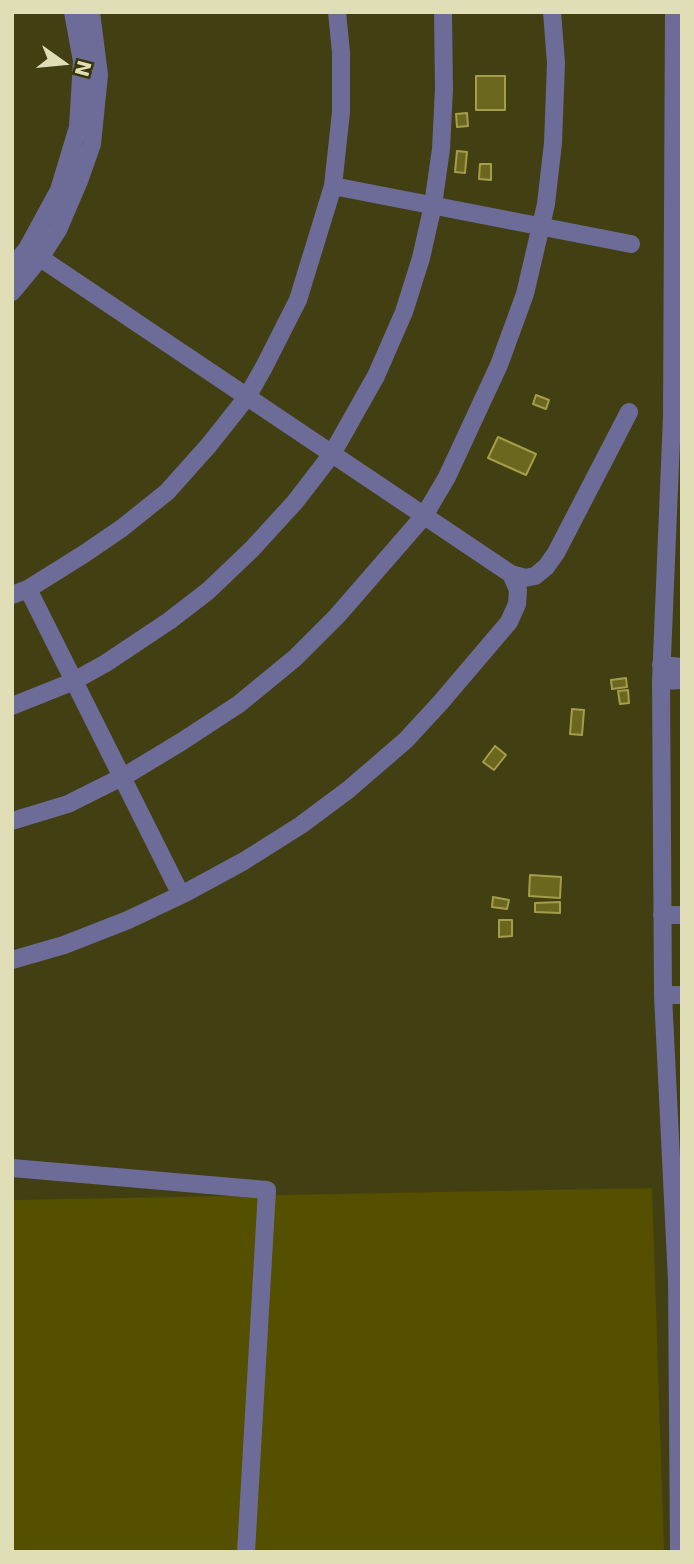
<!DOCTYPE html>
<style>
body{margin:0}
#map{position:relative;width:694px;height:1564px;overflow:hidden;background:#423f12;font-family:"DejaVu Sans",sans-serif}
canvas{display:block}
.frame{position:absolute;inset:0;border:14px solid #e0deb6;pointer-events:none}
.north{position:absolute;left:28px;top:28px;width:70px;height:70px;-webkit-text-stroke:5px #383405;paint-order:stroke;rotate:105deg;font-size:19px;font-weight:700;line-height:28px;text-align:center;color:#e0deb6}
.north::after{content:'';display:block;margin:auto;width:24px;height:32px;background:#e0deb6;clip-path:polygon(50% 0,100% 100%,50% 72%,0 100%)}
</style>
<div id="map">
<canvas width="694" height="1564"></canvas>
<div class="frame"></div>
<div class="north">N</div>
</div>
<script>
const ctx = document.querySelector('canvas').getContext('2d');
ctx.lineJoin = 'round';
function paint(path, color) {
  ctx.fillStyle = color;
  ctx.fill(path, 'evenodd');
}
function shape(rows) {
  const path = new Path2D();
  for (const r of rows) {
    path.moveTo(r[0], r[1]);
    for (let i = 2; i < r.length; i += 2) path.lineTo(r[i], r[i + 1]);
  }
  return path;
}
function stroke(path, color, width, dash) {
  ctx.strokeStyle = color;
  ctx.lineWidth = width;
  ctx.lineCap = dash ? 'butt' : 'round';
  ctx.setLineDash(dash || []);
  ctx.stroke(path);
}
paint(shape([
 [652,1188,664,1552,12,1552,12,1200]
]), '#554f00');
const building = shape([
 [476,76,505,76,505,110,476,110,476,76],
 [467,113,468,126,457,127,456,114,467,113],
 [457,151,467,152,465,173,455,172,457,151],
 [480,164,491,164,491,180,479,179,480,164],
 [536,395,549,400,546,409,533,404,536,395],
 [498,437,536,454,526,475,488,458,498,437],
 [626,678,627,687,612,689,611,680,626,678],
 [628,690,629,703,620,704,618,691,628,690],
 [572,709,584,710,582,735,570,734,572,709],
 [495,746,506,755,494,770,483,762,495,746],
 [530,875,561,877,560,898,529,896,530,875],
 [493,897,509,900,507,909,492,907,493,897],
 [560,902,560,913,535,912,535,903,560,902],
 [499,920,512,920,512,936,499,937,499,920]
]);
paint(building, '#6c671f');
stroke(building, '#a49e4a', 2);
stroke(shape([
 [674,12,672,416,661,681,663,995,677,1281,679,1552],
 [333,186,631,244],
 [27,249,511,574,525,578,535,576,546,567,556,553,629,412],
 [12,267,27,249,59,190,78,127,82,61,73,12],
 [12,292,40,258,58,230,79,181,92,144,99,75,91,12],
 [28,589,181,895],
 [12,595,28,589,84,554,122,528,167,492,209,445,247,397,264,367,298,300,333,186,341,112,341,52,337,12],
 [661,665,682,667],
 [661,681,682,680],
 [12,706,72,682,106,663,169,621,208,591,252,549,295,502,332,454,376,376,404,312,421,258,433,205,441,149,444,89,443,12],
 [12,821,68,804,128,774,181,742,239,704,295,658,337,616,424,516,447,477,499,365,525,294,546,204,553,143,556,63,552,12],
 [662,915,682,915],
 [12,960,64,945,128,920,187,892,244,861,301,825,348,790,406,740,441,702,509,622,517,604,518,590,511,574],
 [663,995,682,995],
 [12,1168,267,1190,246,1552]
]), '#6d6c98', 18);
</script>
